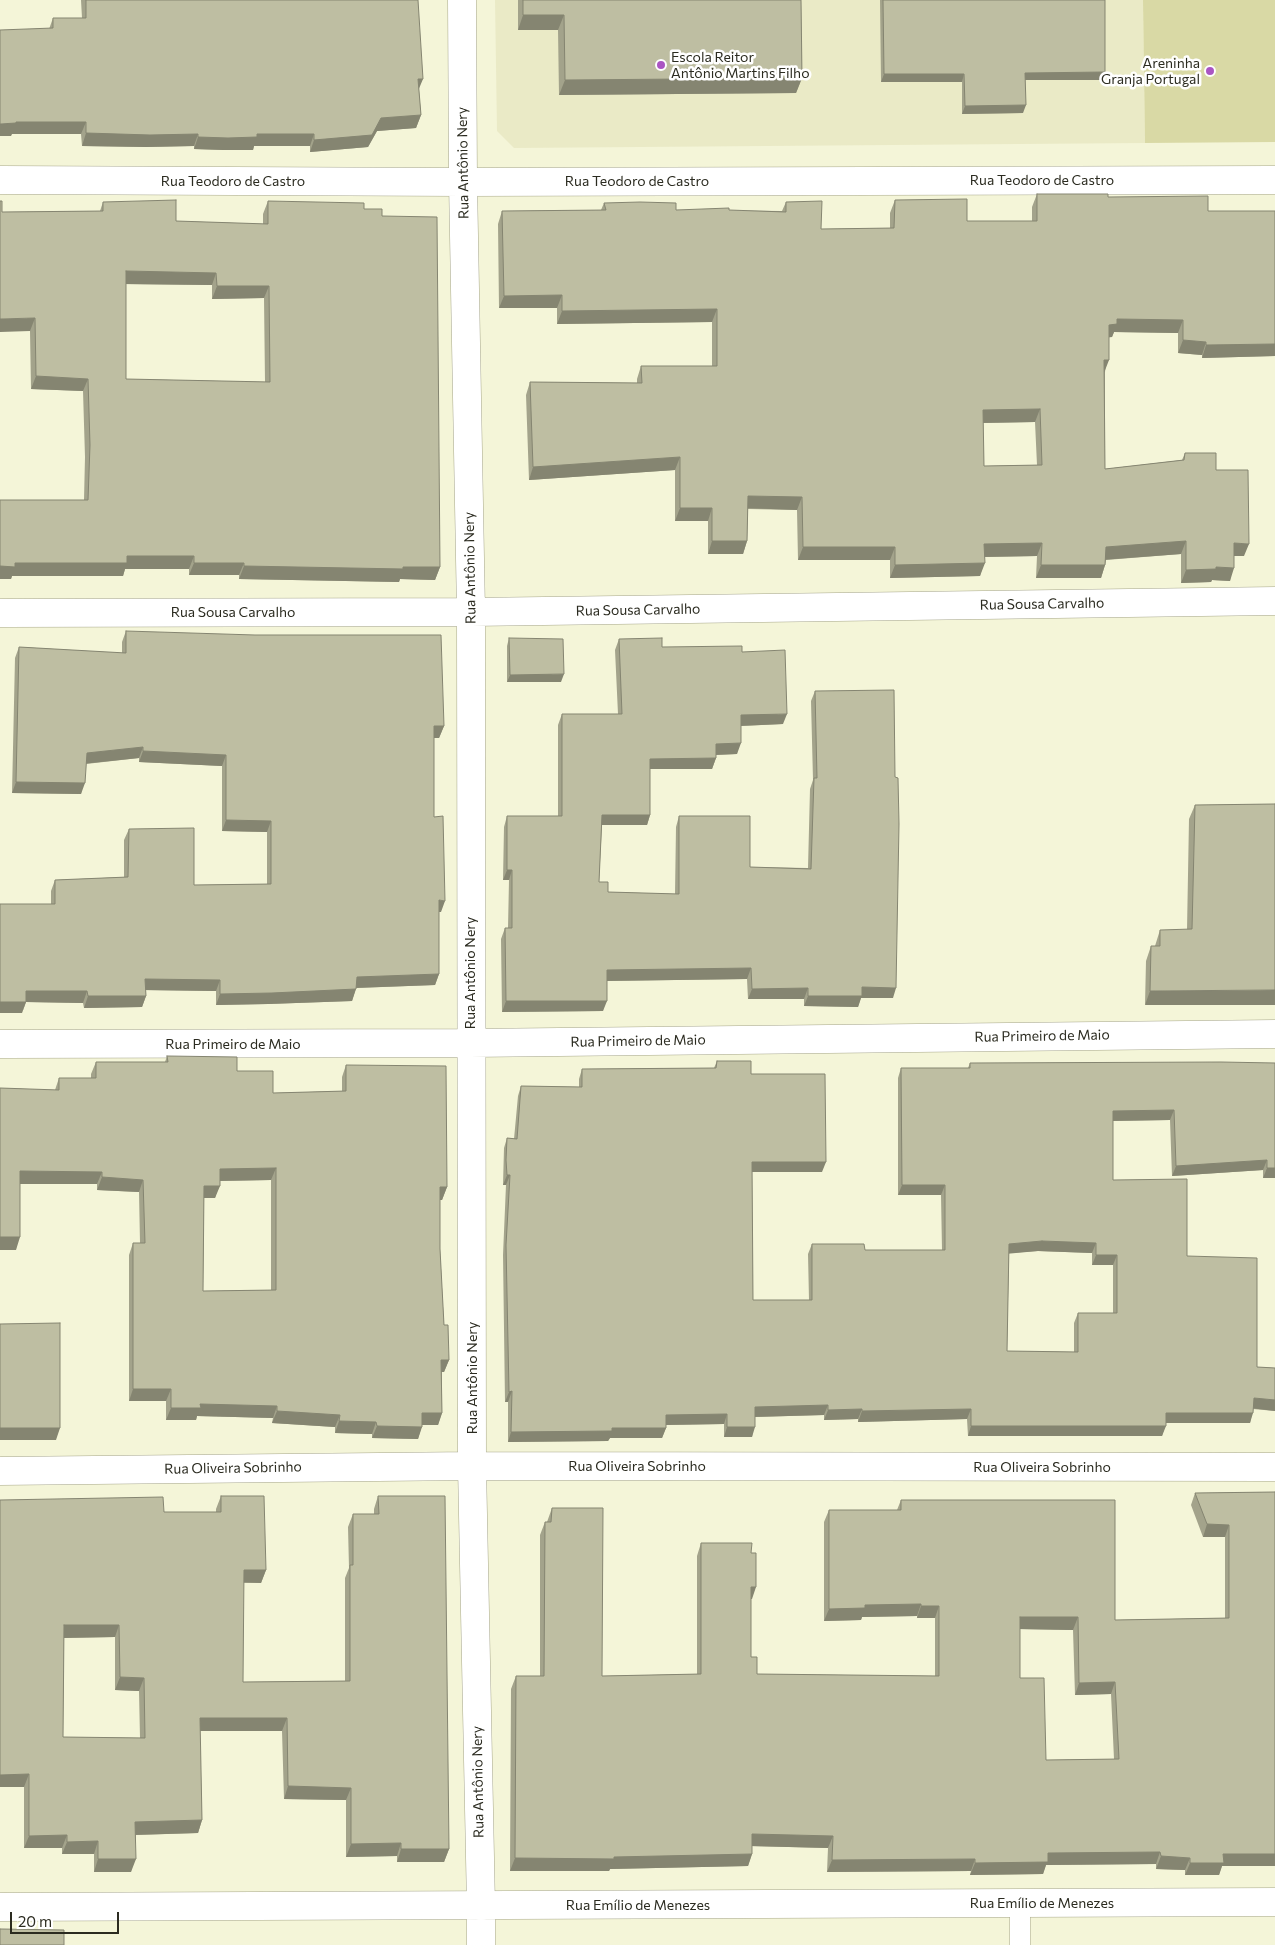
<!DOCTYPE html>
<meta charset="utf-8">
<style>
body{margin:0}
#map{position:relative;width:1275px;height:1945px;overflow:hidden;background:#f4f5d8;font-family:Commissioner,sans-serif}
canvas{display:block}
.scale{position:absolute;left:10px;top:1912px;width:109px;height:22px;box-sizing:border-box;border:2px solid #2b2b20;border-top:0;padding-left:6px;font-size:15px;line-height:18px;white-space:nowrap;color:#2b2b20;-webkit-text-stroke:4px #fff;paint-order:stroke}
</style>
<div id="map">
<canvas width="1275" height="1945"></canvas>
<div class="scale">20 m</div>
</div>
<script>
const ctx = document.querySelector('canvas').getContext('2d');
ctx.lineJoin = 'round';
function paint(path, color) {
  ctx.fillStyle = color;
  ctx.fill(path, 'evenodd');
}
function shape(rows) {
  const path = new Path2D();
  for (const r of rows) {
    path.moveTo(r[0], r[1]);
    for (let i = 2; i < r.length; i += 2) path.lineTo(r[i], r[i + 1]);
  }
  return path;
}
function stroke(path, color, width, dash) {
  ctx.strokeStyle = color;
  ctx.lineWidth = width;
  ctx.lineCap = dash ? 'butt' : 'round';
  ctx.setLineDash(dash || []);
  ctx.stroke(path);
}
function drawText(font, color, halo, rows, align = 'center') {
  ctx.font = font + ' Commissioner,sans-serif';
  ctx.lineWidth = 5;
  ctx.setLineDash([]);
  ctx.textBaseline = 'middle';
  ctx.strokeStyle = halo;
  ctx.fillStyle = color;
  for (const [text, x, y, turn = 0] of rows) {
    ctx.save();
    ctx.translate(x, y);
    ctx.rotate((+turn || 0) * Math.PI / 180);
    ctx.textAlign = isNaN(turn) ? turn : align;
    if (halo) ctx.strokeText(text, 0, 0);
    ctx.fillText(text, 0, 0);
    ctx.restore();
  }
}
paint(shape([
 [495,0,1143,0,1145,143,514,148,497,131]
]), '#eaeac6');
paint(shape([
 [1143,0,1275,0,1275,142,1145,143]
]), '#d9d9a5');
const service = shape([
 [1020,1903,1020,1945]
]);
const minor = shape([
 [462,0,463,182,471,612,472,1466,481,1906],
 [0,180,463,182,1275,180],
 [0,613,471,612,1275,601],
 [0,1044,470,1043,1275,1034],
 [0,1471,472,1466,1275,1467]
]);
const tertiary = shape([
 [481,1906,481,1945],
 [0,1907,1275,1902]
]);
stroke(service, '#a6a68b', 21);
stroke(minor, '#a6a68b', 29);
stroke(tertiary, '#a6a68b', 29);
stroke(service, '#fff', 20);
stroke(minor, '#fff', 28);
stroke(tertiary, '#fff', 28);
paint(shape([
 [81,0,418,0,419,90,421,115,416,128,377,131,368,147,310,152,310,146,254,146,253,150,224,150,194,149,194,146,146,147,82,146,81,134,12,134,11,136,53,18,82,18],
 [518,0,801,0,802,78,796,93,559,95,558,30,518,30],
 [880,0,1105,0,1103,80,1025,80,1023,113,962,114,962,82,881,82],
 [1037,194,1108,197,1208,211,1275,211,1275,210,1275,356,1202,358,1202,355,1178,353,1178,333,1114,332,1112,337,1109,337,1105,372,1105,469,1182,460,1185,453,1216,470,1244,556,1234,556,1230,581,1212,580,1211,582,1181,583,1181,554,1106,560,1105,565,1101,578,1036,578,1037,556,985,557,980,576,890,578,890,560,798,560,797,510,748,509,747,541,743,554,708,554,708,521,675,521,675,470,529,480,526,395,530,382,637,383,637,379,641,366,712,366,712,322,557,324,557,308,499,308,498,224,502,211,601,210,604,203,676,210,782,211,786,202,821,229,890,228,890,213,895,200,967,221,1032,221,1032,207],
 [1035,422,1037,465,984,466,983,423],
 [268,201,364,209,382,216,440,567,435,580,400,579,399,582,239,579,239,575,189,575,189,569,125,569,123,576,12,576,11,579,0,579,84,500,85,457,83,391,31,389,30,331,2,212,100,211,103,202,176,221,263,224,263,214],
 [126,284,212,285,212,299,264,298,265,382,126,379],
 [126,631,444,726,439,738,434,738,434,817,441,912,439,912,439,974,435,985,356,988,352,1001,268,1004,216,1005,216,991,145,990,146,996,142,1007,84,1008,83,1003,26,1002,22,1013,51,904,51,891,55,880,124,877,124,840,129,829,194,885,267,884,267,832,222,831,222,766,139,762,139,758,86,764,81,794,12,793,15,658,19,647,122,653,122,642],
 [509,638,561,682,507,682,507,646],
 [619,639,662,647,742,652,783,724,741,726,737,754,716,755,716,758,712,769,650,769,650,815,647,825,602,825,599,882,608,892,675,894,676,827,679,816,750,867,808,868,810,789,813,780,811,701,815,691,893,998,861,998,858,1007,804,1006,804,999,748,999,747,979,607,981,603,1011,502,1012,501,939,505,928,508,928,509,880,503,880,504,827,507,816,558,816,558,725,562,714,618,714,615,650],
 [1275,804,1145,1005,1146,961,1151,946,1155,946,1160,930,1187,930,1189,819,1195,805],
 [167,1056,237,1071,273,1093,342,1091,342,1077,346,1065,447,1187,442,1200,440,1200,440,1249,444,1325,449,1360,444,1372,442,1372,442,1413,438,1425,422,1425,418,1439,372,1438,372,1434,335,1433,335,1427,272,1423,273,1418,197,1416,196,1420,166,1420,166,1401,129,1401,129,1255,133,1243,140,1243,139,1192,97,1190,97,1184,20,1184,16,1250,0,1250,0,1088,55,1090,59,1078,91,1078,91,1074,96,1062,165,1062],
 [271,1180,271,1290,203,1291,204,1198,215,1198,220,1181],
 [717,1061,751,1074,822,1172,752,1172,753,1300,809,1300,808,1254,812,1244,865,1250,942,1250,941,1195,898,1195,898,1078,901,1068,968,1068,970,1063,1275,1063,1275,1178,1263,1178,1263,1170,1172,1176,1170,1120,1113,1121,1113,1180,1187,1256,1257,1367,1275,1368,1275,1411,1253,1409,1250,1423,1166,1423,1162,1436,968,1436,967,1419,858,1422,858,1419,824,1420,824,1415,755,1417,752,1437,724,1437,724,1424,666,1425,666,1428,662,1438,610,1438,608,1441,508,1442,508,1402,505,1402,503,1255,506,1185,503,1185,504,1148,507,1138,514,1139,518,1096,521,1086,579,1087,579,1079,582,1069,714,1068],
 [1038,1251,1092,1253,1092,1265,1113,1265,1113,1313,1078,1313,1074,1323,1074,1352,1007,1351,1009,1253],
 [1275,1492,1275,1866,1222,1866,1219,1875,1185,1875,1185,1870,1156,1869,1156,1864,1046,1865,1043,1874,970,1875,971,1871,827,1872,828,1848,752,1846,752,1854,748,1866,610,1869,609,1871,510,1871,511,1689,516,1676,540,1676,540,1535,545,1522,547,1522,552,1508,602,1676,697,1674,697,1556,701,1543,751,1553,751,1657,757,1674,935,1676,935,1618,917,1618,917,1616,862,1617,861,1620,824,1621,824,1522,829,1510,897,1510,901,1500,1115,1620,1225,1618,1225,1537,1203,1537,1191,1505,1195,1493],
 [1020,1629,1073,1630,1075,1695,1111,1694,1114,1759,1046,1760,1020,1678],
 [221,1496,266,1570,261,1583,243,1583,243,1682,345,1681,345,1578,349,1568,348,1527,353,1514,374,1514,374,1509,378,1496,449,1849,444,1862,397,1862,397,1856,346,1857,346,1800,284,1799,282,1731,200,1731,202,1820,198,1833,136,1835,131,1872,94,1872,94,1854,62,1854,62,1848,24,1848,24,1787,0,1787,0,1500,164,1512,216,1512,216,1509],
 [115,1637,115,1690,139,1691,140,1738,63,1737,64,1638]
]), '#a3a38b');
paint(shape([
 [523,15,564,15,558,30,518,30],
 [1105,72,1103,80,1022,80,1025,73],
 [884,74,964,74,962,82,881,82],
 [802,78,796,93,559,95,565,80],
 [418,79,423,79,418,91],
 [1026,105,1023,113,962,114,965,106],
 [421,115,416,128,377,131,368,147,310,152,314,140,381,118],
 [16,122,86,122,81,134,12,134,11,136,0,136,0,124],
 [86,133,198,134,194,146,146,147,82,146],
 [257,134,314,134,310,146,254,146,253,150,224,150,194,149,198,137],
 [126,271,216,273,212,285,121,284],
 [217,286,269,286,264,298,212,299],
 [562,295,557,308,499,308,504,296],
 [717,309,712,322,557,324,562,311],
 [35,318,30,331,0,332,0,319],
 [1117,319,1183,320,1178,333,1114,332,1112,337,1104,338,1109,325],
 [1183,340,1206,342,1202,355,1178,353],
 [1275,344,1275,356,1202,358,1206,345],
 [1104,360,1109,360,1104,373],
 [36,376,88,379,83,391,31,389],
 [1040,409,1035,422,979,423,983,410],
 [680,457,675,470,529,480,533,467],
 [748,496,802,497,797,510,744,508],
 [680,508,712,508,708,521,675,521],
 [712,541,747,541,743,554,708,554],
 [1186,541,1181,554,1101,560,1106,547],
 [1042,543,1037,556,980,557,984,544],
 [1234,543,1249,544,1244,556,1229,556],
 [803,547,895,547,890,560,798,560],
 [127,556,194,556,189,569,125,569,123,576,12,576,11,579,0,579,0,566,15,563],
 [194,563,244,563,239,575,189,575],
 [985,563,980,576,890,578,895,565],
 [1041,565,1105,565,1101,578,1036,578],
 [244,566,403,567,440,567,435,580,400,579,399,582,239,579],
 [1216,567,1234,568,1230,581,1212,580,1211,582,1181,583,1186,570],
 [564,674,561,682,507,682,510,675],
 [787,714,783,724,738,726,741,715],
 [434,726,444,726,439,738,430,738],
 [741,743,737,754,712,755,716,744],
 [143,747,139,758,82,764,87,753],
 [143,751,226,755,222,766,139,762],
 [716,758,712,769,646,769,650,759],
 [16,782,85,783,81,794,12,793],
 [602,815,650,815,647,825,598,825],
 [226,820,271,821,267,832,222,831],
 [507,870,512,870,509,880,503,880],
 [439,900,445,901,441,912,435,912],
 [751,968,747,979,603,981,607,970],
 [439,974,435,985,353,988,357,977],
 [145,979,220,980,216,991,141,990],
 [862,987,896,988,893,998,861,998,858,1007,804,1006,808,996],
 [808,988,804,999,748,999,752,989],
 [356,989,352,1001,268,1004,216,1005,220,994],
 [1275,990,1275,1005,1145,1005,1150,991],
 [26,991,87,991,83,1003,26,1002,22,1013,0,1013,0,1002],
 [88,996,146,996,142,1007,84,1008],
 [506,1001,607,1001,603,1011,502,1012],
 [1174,1110,1170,1120,1109,1121,1113,1111],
 [1267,1160,1263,1170,1172,1176,1176,1166],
 [752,1162,826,1162,822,1172,749,1172],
 [276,1168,271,1180,215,1181,220,1169],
 [1267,1168,1275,1168,1275,1178,1263,1178],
 [20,1171,102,1172,97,1184,16,1184],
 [507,1175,510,1175,506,1185,503,1185],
 [102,1177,143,1180,139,1192,97,1190],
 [902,1185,945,1185,941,1195,898,1195],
 [204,1186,220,1186,215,1198,199,1198],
 [440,1187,447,1187,442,1200,436,1200],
 [0,1237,20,1237,16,1250,0,1250],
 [1042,1241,1096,1243,1092,1253,1038,1251,1005,1254,1009,1244],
 [1096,1255,1117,1255,1113,1265,1092,1265],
 [441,1360,449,1360,444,1372,437,1372],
 [133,1389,171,1389,166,1401,129,1401],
 [512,1391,508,1402,505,1402,509,1392],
 [1254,1398,1275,1400,1275,1411,1250,1408],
 [200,1404,277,1406,273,1418,197,1416,196,1420,166,1420,171,1408],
 [828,1405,824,1415,751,1417,755,1407],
 [862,1409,858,1419,824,1420,828,1410],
 [971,1409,967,1419,858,1422,862,1411],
 [277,1411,340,1415,335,1427,272,1423],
 [422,1413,442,1413,438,1425,417,1425],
 [1166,1413,1253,1413,1250,1423,1162,1423],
 [727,1414,724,1424,662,1425,666,1415],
 [339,1421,376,1422,372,1434,335,1433],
 [377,1426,422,1427,418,1439,372,1438],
 [971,1426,1166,1426,1162,1436,968,1436],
 [727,1427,755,1427,752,1437,724,1437],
 [0,1428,60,1428,56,1440,0,1440],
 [612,1428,666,1428,662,1438,610,1438,608,1441,508,1442,511,1432],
 [1207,1524,1229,1525,1225,1537,1203,1537],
 [244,1570,266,1570,261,1583,239,1582],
 [751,1587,756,1587,752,1599,747,1599],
 [921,1604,917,1616,862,1617,861,1620,824,1621,829,1609,865,1605],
 [921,1606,939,1606,935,1618,917,1618],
 [1020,1617,1078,1617,1073,1630,1016,1629],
 [64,1625,119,1625,115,1637,59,1638],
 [120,1677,144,1678,139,1691,115,1690],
 [1115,1682,1111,1694,1075,1695,1079,1683],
 [200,1718,287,1718,282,1731,196,1731],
 [29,1774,24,1787,0,1787,0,1775],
 [288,1786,351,1788,346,1800,284,1799],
 [202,1820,198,1833,131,1835,135,1822],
 [752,1834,833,1836,828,1848,748,1846],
 [67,1835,62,1848,24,1848,29,1836],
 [98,1841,94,1854,62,1854,67,1842],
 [401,1843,397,1856,346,1857,351,1844],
 [401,1849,449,1849,444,1862,397,1862],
 [1160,1852,1156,1864,1046,1865,1043,1874,970,1875,975,1863,1048,1853],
 [752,1854,748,1866,610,1869,609,1871,510,1871,515,1858],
 [1223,1854,1275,1854,1275,1866,1222,1866,1219,1875,1185,1875,1190,1863],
 [1161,1856,1190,1858,1185,1870,1156,1869],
 [98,1859,136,1859,131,1872,94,1872],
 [975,1859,971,1871,827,1872,832,1860]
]), '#858571');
const building = shape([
 [86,0,418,0,423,79,418,79,421,115,381,118,372,135,314,140,314,134,257,134,257,137,228,138,198,137,198,134,150,135,86,133,86,122,16,122,16,123,0,124,0,30,53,28,53,18,86,18,86,0],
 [523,0,801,0,802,78,565,80,564,15,523,15,523,0],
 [883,0,1105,0,1105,72,1025,73,1026,105,965,106,964,74,884,74,883,0],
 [1037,194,1108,194,1108,197,1208,196,1208,211,1275,211,1275,344,1206,345,1206,342,1183,340,1183,320,1117,319,1117,324,1109,325,1109,360,1104,360,1105,469,1184,460,1185,453,1216,453,1216,470,1248,470,1249,544,1234,543,1234,568,1216,567,1216,569,1186,570,1186,541,1106,547,1105,565,1041,565,1042,543,984,544,985,563,895,565,895,547,803,547,802,497,748,496,747,541,712,541,712,508,680,508,680,457,533,467,530,382,642,383,641,366,717,366,717,309,562,311,562,295,504,296,502,211,606,210,604,203,640,202,676,203,676,210,729,208,729,210,786,212,786,202,822,201,821,229,894,228,895,200,967,199,967,221,1037,221,1037,194],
 [1040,409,1042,465,984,466,983,410,1040,409],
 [176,200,176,221,268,224,268,201,364,203,364,209,382,209,382,216,437,217,440,567,403,567,403,569,244,566,244,563,194,563,194,556,127,556,127,563,15,563,15,567,0,566,0,500,88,500,90,445,88,379,36,376,35,318,0,319,0,201,2,201,2,212,103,211,103,202,176,200],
 [126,271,216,273,217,286,269,286,270,382,126,379,126,271],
 [126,631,255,635,441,635,444,726,434,726,434,817,443,816,445,901,439,900,439,974,357,977,356,989,272,993,220,994,220,980,145,979,146,996,88,996,87,991,26,991,26,1002,0,1002,0,904,55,904,55,880,128,877,129,829,194,828,194,885,271,884,271,821,226,820,226,755,143,751,143,747,87,753,85,783,16,782,19,647,126,653,126,631],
 [509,638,563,639,564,674,510,675,509,638],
 [662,638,662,647,742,646,742,652,785,650,787,714,741,715,741,743,716,744,716,758,650,759,650,815,602,815,599,882,608,882,608,892,679,894,679,816,750,816,750,867,811,869,814,778,817,778,815,691,894,690,895,777,898,778,899,824,896,988,862,987,862,996,808,996,808,988,752,989,751,968,607,970,607,1001,506,1001,505,928,512,928,512,870,507,870,507,816,562,816,562,714,622,714,619,639,662,638],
 [1275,804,1275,990,1150,991,1151,946,1160,946,1160,930,1192,929,1195,805,1275,804],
 [167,1056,237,1057,237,1071,273,1071,273,1093,346,1091,346,1065,446,1066,447,1187,440,1187,440,1249,444,1325,448,1325,449,1360,441,1360,442,1413,422,1413,422,1427,377,1426,376,1422,339,1421,340,1415,277,1411,277,1406,200,1404,201,1408,171,1408,171,1389,133,1389,133,1243,145,1243,143,1180,102,1177,102,1172,20,1171,20,1237,0,1237,0,1088,59,1090,59,1078,96,1078,96,1062,168,1062,167,1056],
 [276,1168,276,1290,203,1291,204,1186,220,1186,220,1169,276,1168],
 [717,1061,751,1061,751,1074,825,1074,826,1162,752,1162,753,1300,812,1300,812,1244,864,1244,865,1250,945,1250,945,1185,902,1185,901,1068,970,1068,970,1063,1221,1062,1275,1063,1275,1168,1267,1168,1267,1160,1176,1166,1174,1110,1113,1111,1113,1180,1187,1179,1187,1256,1257,1258,1257,1367,1275,1368,1275,1400,1254,1398,1253,1413,1166,1413,1166,1426,971,1426,971,1409,862,1411,862,1409,828,1410,828,1405,755,1407,755,1427,727,1427,727,1414,666,1415,666,1428,612,1428,612,1431,511,1432,512,1391,509,1392,506,1245,510,1175,507,1175,506,1160,507,1138,517,1139,521,1086,582,1087,582,1069,716,1068,717,1061],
 [1042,1241,1096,1243,1096,1255,1117,1255,1117,1313,1078,1313,1078,1352,1007,1351,1009,1244,1042,1241],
 [60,1323,60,1428,0,1428,0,1324,60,1323],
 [1275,1492,1275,1854,1223,1854,1224,1863,1190,1863,1190,1858,1161,1856,1160,1852,1048,1853,1048,1862,975,1863,975,1859,832,1860,833,1836,752,1834,752,1854,614,1857,614,1859,515,1858,516,1676,544,1676,545,1522,551,1522,552,1508,603,1508,602,1676,701,1674,701,1543,752,1543,751,1553,756,1553,756,1587,751,1587,751,1657,757,1657,757,1674,939,1676,939,1606,921,1606,921,1604,865,1605,865,1608,829,1609,829,1510,901,1510,901,1500,1115,1500,1115,1620,1229,1618,1229,1525,1207,1524,1195,1493,1275,1492],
 [1020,1617,1078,1617,1079,1683,1115,1682,1119,1759,1046,1760,1044,1678,1020,1678,1020,1617],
 [221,1496,264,1496,266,1570,244,1570,243,1682,350,1681,350,1565,353,1565,353,1514,379,1514,378,1496,445,1496,449,1849,401,1849,401,1843,351,1844,351,1788,288,1786,287,1718,200,1718,202,1820,135,1822,136,1859,98,1859,98,1841,67,1842,67,1835,29,1836,29,1774,0,1775,0,1500,163,1497,164,1512,221,1512,221,1496],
 [64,1625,119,1625,120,1677,144,1678,145,1738,63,1737,64,1625],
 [0,1929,64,1930,64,1945,0,1945,0,1929]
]);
paint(building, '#bebea2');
stroke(building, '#858571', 1);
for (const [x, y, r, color] of [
 [661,65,5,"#aa55c3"],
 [1210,71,5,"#aa55c3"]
]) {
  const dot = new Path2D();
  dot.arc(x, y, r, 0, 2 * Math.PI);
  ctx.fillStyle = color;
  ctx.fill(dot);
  stroke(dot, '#fff', 2);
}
drawText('14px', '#2b2b20', '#fff', [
 ["Escola Reitor",671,57],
 ["Antônio Martins Filho",671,73],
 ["Areninha",1200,63,"right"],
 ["Granja Portugal",1200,79,"right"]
], 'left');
drawText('14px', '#2b2b20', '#fff', [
 ["Rua Antônio Nery",463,163,-91],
 ["Rua Teodoro de Castro",1042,180],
 ["Rua Teodoro de Castro",233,181],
 ["Rua Teodoro de Castro",637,181],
 ["Rua Antônio Nery",470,568,-91],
 ["Rua Sousa Carvalho",1042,604,-1],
 ["Rua Sousa Carvalho",638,610,-1],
 ["Rua Sousa Carvalho",233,612],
 ["Rua Antônio Nery",470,973,-90],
 ["Rua Primeiro de Maio",1042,1036,-1],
 ["Rua Primeiro de Maio",638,1041,-1],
 ["Rua Primeiro de Maio",233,1044],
 ["Rua Antônio Nery",472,1378,-90],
 ["Rua Oliveira Sobrinho",637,1466],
 ["Rua Oliveira Sobrinho",1042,1467],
 ["Rua Oliveira Sobrinho",233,1468,-1],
 ["Rua Antônio Nery",478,1782,-91],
 ["Rua Emílio de Menezes",1042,1903],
 ["Rua Emílio de Menezes",638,1905]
]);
</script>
